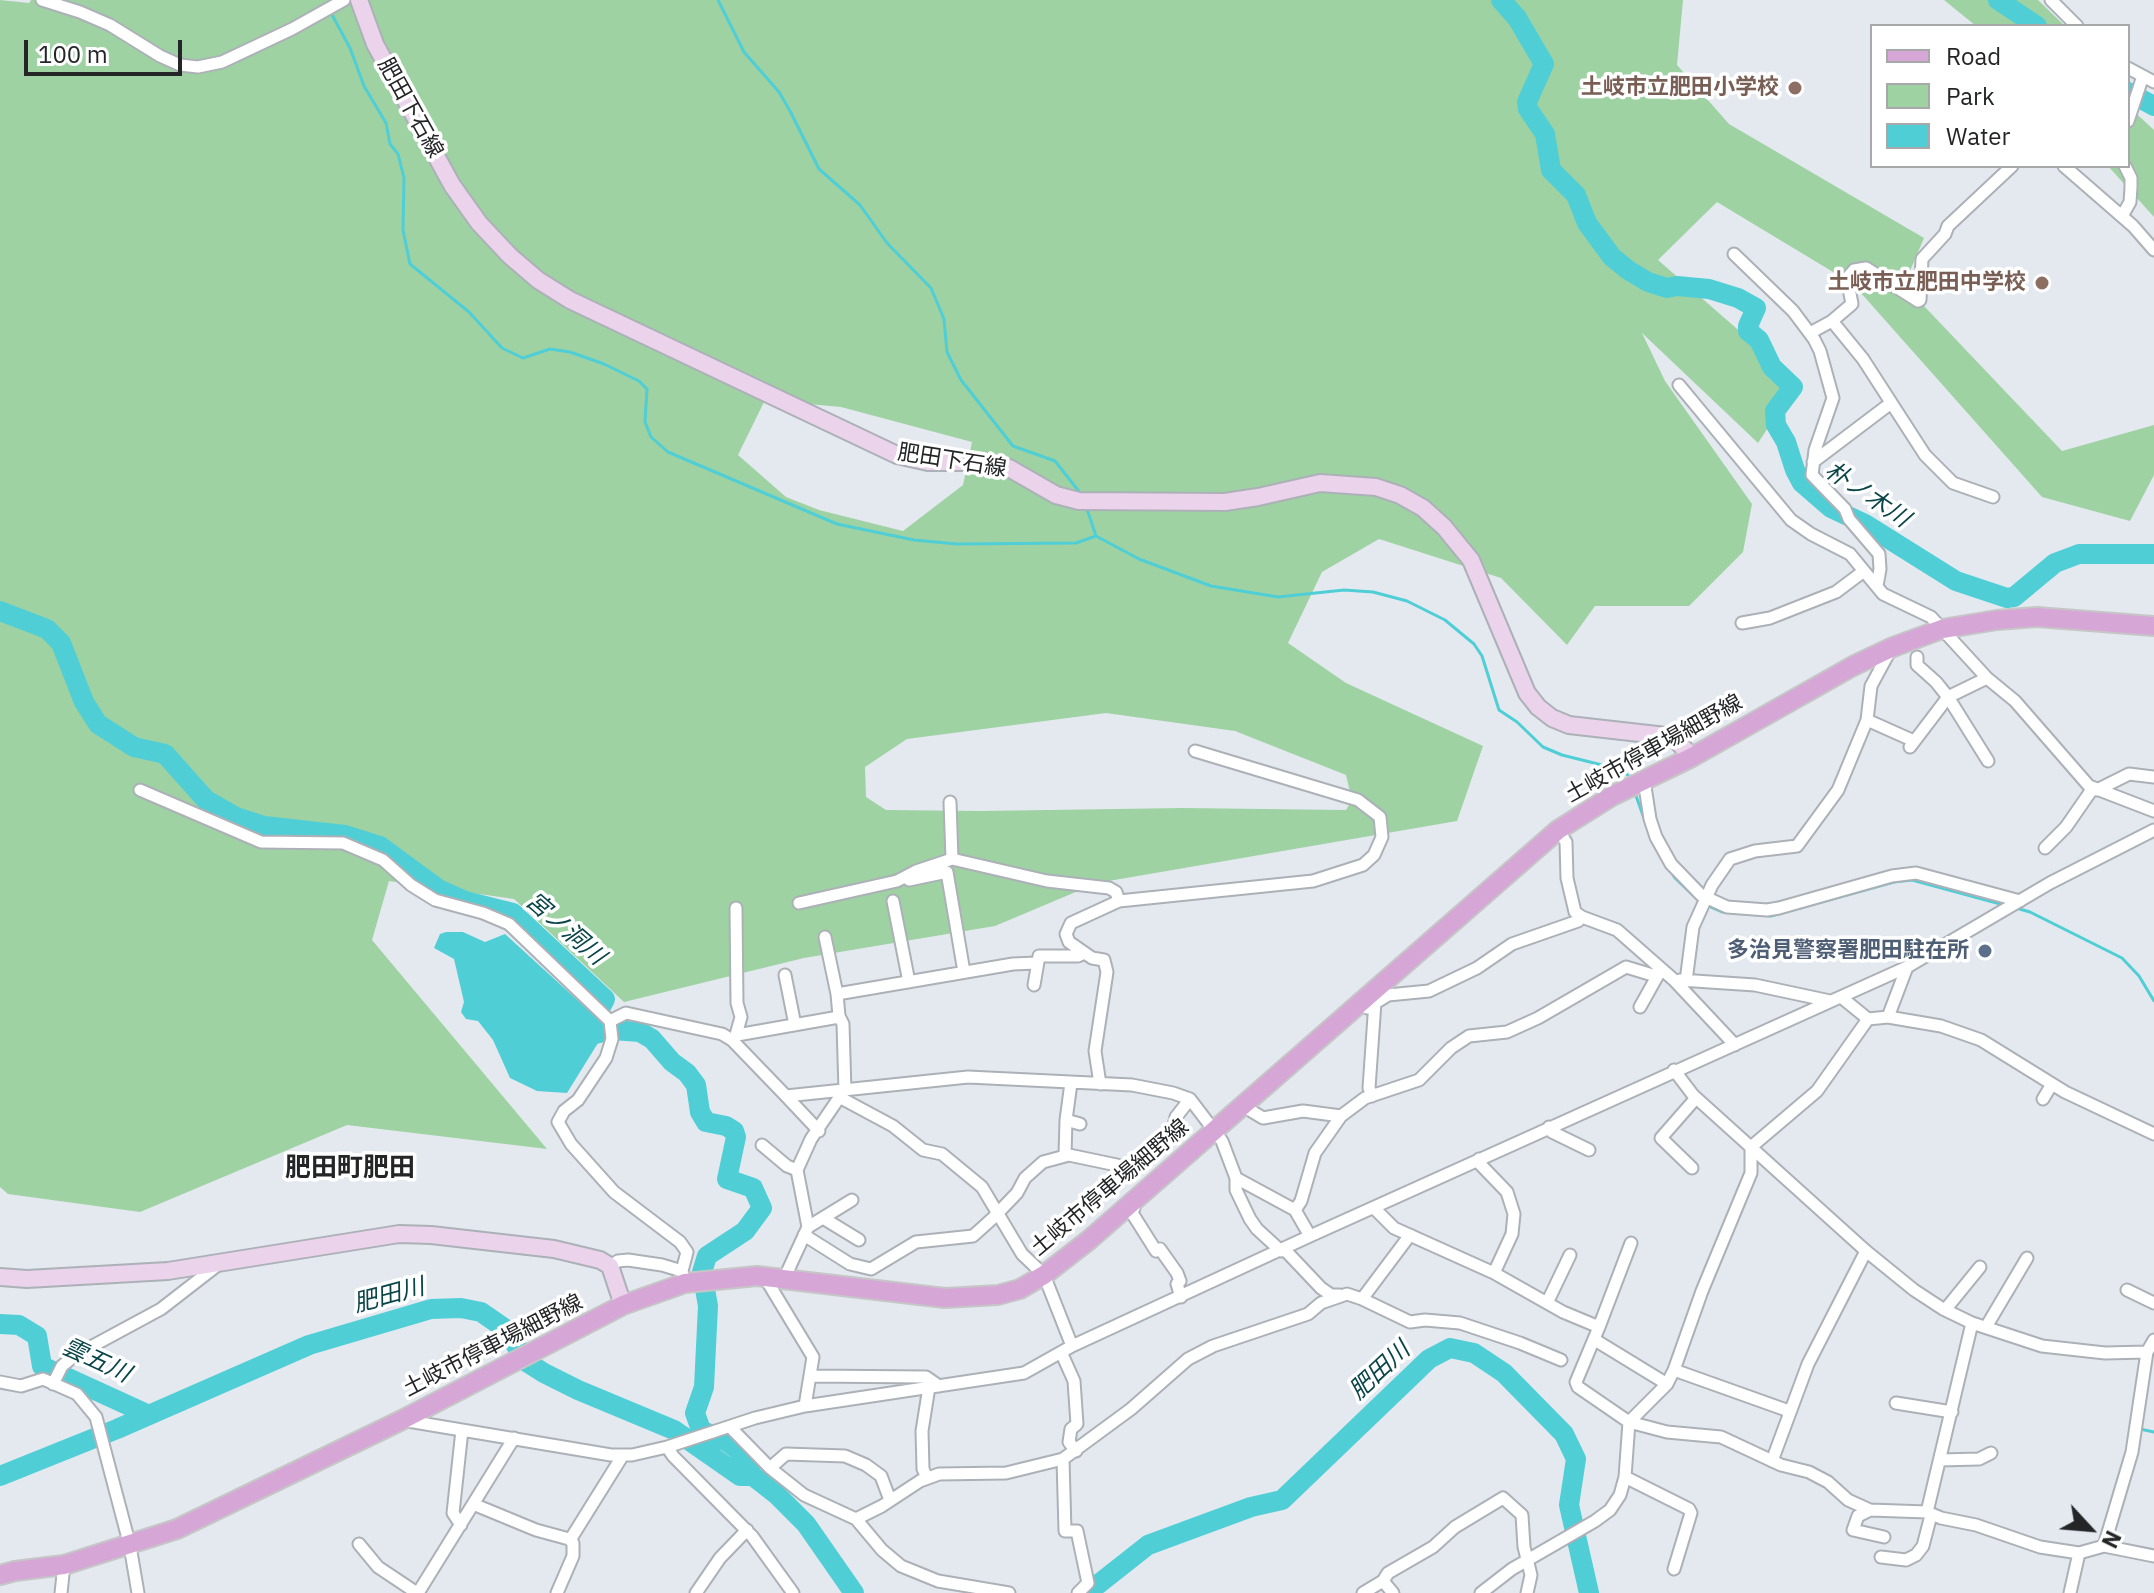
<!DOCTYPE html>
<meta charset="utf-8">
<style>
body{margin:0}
#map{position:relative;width:2154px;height:1593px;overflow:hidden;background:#e4e9f0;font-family:"IBM Plex Sans",sans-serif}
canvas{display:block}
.legend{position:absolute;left:1870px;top:24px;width:260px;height:144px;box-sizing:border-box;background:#fff;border:2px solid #a7a8a9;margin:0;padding:10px 14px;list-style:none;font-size:24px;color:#232527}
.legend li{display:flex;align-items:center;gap:16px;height:40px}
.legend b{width:40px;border:2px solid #a7a8a9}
.north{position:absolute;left:2050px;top:1489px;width:80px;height:80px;-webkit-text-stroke:6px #fff;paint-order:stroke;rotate:116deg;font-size:22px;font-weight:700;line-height:32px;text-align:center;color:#232527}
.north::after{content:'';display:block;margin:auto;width:28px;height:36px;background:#232527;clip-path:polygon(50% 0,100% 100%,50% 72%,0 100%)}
.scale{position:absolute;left:24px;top:40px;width:158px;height:36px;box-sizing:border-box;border:4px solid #232527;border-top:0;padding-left:10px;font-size:24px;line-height:28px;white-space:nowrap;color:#232527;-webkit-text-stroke:6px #fff;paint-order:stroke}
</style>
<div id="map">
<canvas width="2154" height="1593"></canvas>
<ul class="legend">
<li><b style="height:10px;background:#d5a6d6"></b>Road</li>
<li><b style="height:22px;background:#9ed2a3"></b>Park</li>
<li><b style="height:22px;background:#50ced5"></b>Water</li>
</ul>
<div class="north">N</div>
<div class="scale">100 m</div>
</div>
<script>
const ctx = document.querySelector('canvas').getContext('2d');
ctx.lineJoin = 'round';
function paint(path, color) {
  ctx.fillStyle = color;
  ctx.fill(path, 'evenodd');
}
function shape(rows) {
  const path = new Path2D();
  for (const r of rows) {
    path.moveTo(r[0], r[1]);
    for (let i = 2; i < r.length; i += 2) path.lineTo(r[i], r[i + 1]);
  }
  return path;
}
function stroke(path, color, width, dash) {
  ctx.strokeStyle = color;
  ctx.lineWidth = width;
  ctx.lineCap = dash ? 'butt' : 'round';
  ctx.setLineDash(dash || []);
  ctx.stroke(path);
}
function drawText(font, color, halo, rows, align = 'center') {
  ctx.font = font + ' "IBM Plex Sans","Noto Sans JP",sans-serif';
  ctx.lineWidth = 7;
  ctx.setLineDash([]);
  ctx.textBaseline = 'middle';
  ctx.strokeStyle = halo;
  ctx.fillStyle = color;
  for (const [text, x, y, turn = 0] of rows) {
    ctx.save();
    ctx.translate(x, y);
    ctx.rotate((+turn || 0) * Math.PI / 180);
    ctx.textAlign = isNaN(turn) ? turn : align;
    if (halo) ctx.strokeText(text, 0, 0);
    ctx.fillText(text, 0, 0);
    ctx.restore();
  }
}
paint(shape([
 [0,0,29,3,31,0,1683,0,1677,65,1729,124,1924,238,1904,285,2062,451,2154,425,2154,475,2130,521,2042,497,1853,284,1717,202,1658,260,1798,382,1758,443,1642,333,1665,381,1752,504,1743,552,1689,606,1595,606,1567,645,1501,578,1379,539,1322,572,1288,643,1346,683,1483,746,1457,821,1097,883,995,926,804,958,624,1002,514,899,389,881,372,940,547,1149,347,1125,140,1212,8,1194,0,1187],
 [765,400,841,407,972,442,963,485,903,531,819,510,786,497,738,455],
 [1106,713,1235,731,1346,775,1352,800,1346,810,1183,808,981,811,886,810,866,797,865,767,907,739],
 [1944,0,2038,0,2065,26,1976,26],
 [2128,106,2154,130,2154,217,2108,166,2128,166]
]), '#9ed2a3');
paint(shape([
 [446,932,463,932,485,942,505,934,596,1017,598,1043,567,1093,537,1091,510,1078,493,1040,478,1021,466,1019,461,1012,464,1002,454,959,434,948,440,934]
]), '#50ced5');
stroke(shape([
 [718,0,744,52,779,92,790,111,819,169,860,205,887,243,931,288,944,319,947,352,961,380,1013,446,1055,461,1081,494],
 [330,11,350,48,364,86,386,123,390,144,398,154,404,178,403,230,410,264,469,312,502,348,523,358,550,349,570,352,604,364,639,381,647,389,645,422,651,437,668,452,837,524,914,540,957,544,1076,543,1096,536],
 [1087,509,1096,536,1139,559,1211,586,1278,597,1344,590,1373,592,1407,601,1445,620,1474,644,1482,656,1499,710,1517,722,1543,747,1562,755,1622,770,1631,778],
 [1635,793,1650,835],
 [1653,842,1675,878,1699,901],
 [1706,905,1722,912,1771,916,1894,882,1912,880,2004,905],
 [2016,908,2030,912,2122,958,2139,976,2154,1001],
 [2140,1429,2154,1432]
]), '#50ced5', 3);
stroke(shape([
 [1501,0,1517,18,1544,64,1527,102,1528,109,1545,134,1551,170,1576,195,1587,223,1612,257,1628,270,1648,282,1667,288,1677,286,1709,289,1738,298,1756,308,1748,326,1748,331,1759,340,1772,367,1793,387,1775,411,1776,425,1786,442,1795,470,1802,483,1831,508,1865,524,1956,581,2007,598,2014,597,2055,563,2079,554,2154,554],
 [1998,0,2037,26],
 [2128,92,2154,106],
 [0,611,47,629,61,643,84,702,98,724,134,747,165,754,206,800,236,817,264,826,345,835,380,846,440,890,465,901,513,913,605,999,594,1020,595,1034,612,1030,640,1032,652,1039,672,1062,687,1073,696,1085,700,1112,706,1122,726,1126,734,1131,736,1137,727,1179,753,1188,762,1208,745,1231,707,1256,702,1272,708,1306,704,1387,695,1413,701,1430,727,1442,738,1450,753,1476],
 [0,1324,19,1325,37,1336,42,1366,147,1414],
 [0,1476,117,1429,309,1345,431,1309,461,1308,481,1312,507,1330,525,1361,544,1373,578,1390,674,1430,740,1476,753,1476,776,1494,806,1524,854,1593],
 [1087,1593,1148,1545,1251,1507,1282,1500,1429,1359,1450,1348,1474,1353,1504,1373,1564,1434,1576,1459,1569,1505,1589,1593]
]), '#50ced5', 20);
const street = shape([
 [42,0,80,12,110,25,160,56,180,65,198,67,222,62,292,29,344,0],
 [2051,0,2077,26],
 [2128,68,2154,82],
 [2128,121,2143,76],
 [2064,166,2133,226,2154,250],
 [2122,216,2130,202,2131,187,2131,178,2125,166],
 [1734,254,1793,311,1814,339,1820,351,1833,398,1815,450,1812,475,1845,509,1849,519,1879,554,1880,569,1877,586],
 [1810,333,1832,321],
 [1679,385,1791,520,1811,534,1850,554,1883,594,1931,617,1987,678,2015,701,2089,786,2154,811],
 [1813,462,1891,403],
 [1993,497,1953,483,1925,455,1863,359,1832,321,1852,304,1847,278,1854,270,1866,268,1918,301,1920,300,1922,259,1945,234,1948,226,2012,166],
 [1742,623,1770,618,1836,592,1864,571],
 [1917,657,1917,665,1936,682,1948,697,1988,761],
 [1867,720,1914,741],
 [1910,747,1948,697,1987,678],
 [1644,780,1650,819,1656,837,1671,864,1701,895,1727,907,1767,910,1779,908,1892,876,1916,873,2020,901],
 [140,790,261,842,343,843,383,860,411,885,435,900,483,913,509,924,610,1021,626,1013,722,1034,732,1040,786,1096,968,1077,1132,1085,1173,1093,1190,1099,1222,1141,1236,1178,1295,1210,1310,1236],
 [2097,790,2129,774,2154,777],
 [950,802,952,859,1047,881,1109,888,1116,892,1119,901],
 [1558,830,1566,842,1567,878,1575,912,1582,917,1617,930,1674,980,1735,1045],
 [2045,848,2066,827,2093,788],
 [909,880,947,872,964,972],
 [893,901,909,982],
 [799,903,897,881,916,871,952,859],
 [825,937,837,994],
 [785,975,795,1025],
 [1680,980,1755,985,1830,1001],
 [1686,981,1693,927,1712,885,1730,859,1755,851,1797,846,1838,790,1867,720,1871,686,1891,649],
 [1034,985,1039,956,1078,956,1084,953],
 [1841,997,1868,1019,1888,1017,1941,1026,1981,1040,2065,1092,2154,1134],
 [1640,1007,1659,973],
 [1367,1008,1388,995,1429,991,1477,968,1512,944,1578,921,1582,917],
 [1888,1017,1907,967],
 [610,1021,612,1039,606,1058,578,1100,564,1111,558,1122,571,1144,614,1192,680,1242,687,1252,682,1271,685,1283],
 [737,1035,839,1017],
 [734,1042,741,1017,737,1003,736,908],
 [1674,1070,1693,1095,1866,1251,1914,1290,1943,1309,1972,1323,2042,1346,2105,1353,2147,1352],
 [1071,1083,1066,1120,1080,1124],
 [1100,1084,1095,1051,1107,972,1104,960,1092,958,1069,942,1066,934,1071,923,1119,901,1313,881,1363,865,1374,855,1382,837,1380,817,1358,800,1195,751],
 [845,1091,843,1024,839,1016,837,994,1013,964,1036,963],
 [786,1096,819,1131],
 [1372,1096,1369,1088,1375,1002],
 [839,1097,893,1126,923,1150,942,1154,982,1187,1022,1254,1044,1275,1072,1346],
 [2043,1099,2052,1084],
 [1243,1106,1263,1118,1303,1111,1341,1116],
 [1549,1127,1552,1132,1589,1150],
 [762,1145,787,1166,797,1170],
 [1065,1155,1066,1120],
 [1479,1159,1480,1164,1507,1192,1514,1214,1512,1234,1494,1273],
 [1692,1168,1661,1138,1696,1098],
 [1236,1178,1236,1190,1250,1219,1257,1229,1281,1251],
 [1132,1203,1134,1208,1132,1213,1156,1251,1160,1249,1177,1273,1180,1281,1177,1284,1181,1297],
 [1374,1208,1394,1228,1494,1273,1563,1312,1599,1327,1576,1382,1578,1387,1629,1422,1667,1432,1721,1437,1781,1465,1809,1472,1828,1482,1848,1500,1870,1510,1927,1512,1941,1518,1976,1525,2040,1547,2079,1553,2104,1546,2132,1452,2147,1352,2154,1340],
 [1295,1210,1301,1201,1315,1153,1341,1116,1365,1098,1419,1080,1451,1048,1469,1036,1507,1032,1538,1018,1626,967,1656,976],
 [823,1218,859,1240],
 [808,1227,852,1200],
 [804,1235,850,1264,871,1269,916,1242,973,1236,993,1218,1017,1193,1025,1178,1043,1162,1069,1155,1126,1167,1172,1134,1176,1117,1190,1099],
 [1284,1249,1321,1288,1331,1295,1340,1295],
 [610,1266,618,1261,628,1260,662,1265,682,1271],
 [764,1276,813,1357,805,1406],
 [784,1279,808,1227,797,1170,811,1139,843,1092],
 [2127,1290,2154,1303],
 [1362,1299,1410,1322,1425,1320,1460,1323,1520,1343,1561,1360],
 [1547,1303,1570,1255],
 [1945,1310,1980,1267],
 [1599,1327,1631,1243],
 [1986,1327,2027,1258],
 [1595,1340,1667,1384],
 [1061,1352,1074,1381,1077,1424,1071,1429,1069,1442,1076,1451],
 [1674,1370,1789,1411],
 [811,1376,926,1377,939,1386],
 [0,1382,21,1386,43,1379,77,1394,96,1417,130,1546,138,1593],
 [53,1384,62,1366,74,1356,161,1309,219,1264],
 [1896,1403,1952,1412],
 [402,1420,611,1455,632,1455,667,1447,755,1418,805,1406,1024,1373,1072,1346,1310,1236,1907,967,2050,883,2154,830],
 [730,1427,770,1468,804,1495,856,1519,882,1550,901,1566,938,1581,1009,1593],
 [667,1447,673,1456,752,1536,793,1593],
 [1063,1459,1065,1531,1077,1531,1088,1583,1078,1593],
 [1940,1460,1979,1459,1991,1453],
 [1772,1461,1808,1364,1866,1251],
 [770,1468,786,1454,845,1456,866,1465,881,1476,890,1500],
 [1625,1477,1689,1509,1691,1513,1674,1569],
 [927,1478,923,1469,922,1431,929,1387],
 [473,1504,536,1530,569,1539,573,1543,573,1556,557,1593],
 [1870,1510,1858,1516,1853,1530,1884,1537],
 [1927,1512,1972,1323],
 [856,1519,882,1506,920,1481,939,1474,1006,1473,1063,1459,1131,1409,1188,1359,1213,1346,1308,1314,1321,1303,1347,1294,1362,1299,1410,1235],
 [461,1525,453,1513,462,1430],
 [570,1540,623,1455],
 [359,1544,378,1567,417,1593],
 [2104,1546,2154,1556],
 [1881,1557,1906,1560,1916,1555,1923,1546,1931,1515],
 [1383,1581,1388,1573,1433,1547,1455,1527,1503,1498,1522,1515,1524,1547,1531,1575,1527,1593],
 [61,1593,64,1565],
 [418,1593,514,1438],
 [696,1593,720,1558,747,1530],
 [1363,1593,1383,1581,1393,1593],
 [1481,1593,1512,1569,1595,1521,1610,1510,1620,1495,1625,1477,1629,1422,1667,1384,1674,1370,1702,1291,1751,1173,1751,1147,1817,1091,1868,1019],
 [2070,1593,2079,1553]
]);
const secondary = shape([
 [359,0,375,44,452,185,479,223,510,256,538,280,570,300,897,455,928,462,984,462,1009,468,1056,495,1079,501,1225,502,1258,497,1320,483,1376,487,1400,495,1423,508,1444,527,1471,560,1527,693,1538,707,1552,718,1569,725,1666,736,1677,741,1692,757],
 [0,1277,27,1279,168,1271,399,1234,431,1235,554,1249,600,1260,610,1266,623,1305]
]);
const primary = shape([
 [0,1575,15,1571,64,1565,177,1529,402,1420,623,1305,685,1283,757,1276,945,1298,998,1295,1020,1289,1044,1275,1089,1240,1558,830,1612,796,1692,757,1853,666,1893,647,1942,629,1997,620,2037,617,2154,626]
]);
stroke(street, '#acb1b7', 15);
stroke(secondary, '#acb1b7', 20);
stroke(primary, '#c6c6c7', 22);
stroke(street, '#fff', 11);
stroke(secondary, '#ead3eb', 16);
stroke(primary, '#d5a6d6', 18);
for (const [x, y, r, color] of [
 [1795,88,8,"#8d6e63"],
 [2042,283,8,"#8d6e63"],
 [1985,951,8,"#5c6f8a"]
]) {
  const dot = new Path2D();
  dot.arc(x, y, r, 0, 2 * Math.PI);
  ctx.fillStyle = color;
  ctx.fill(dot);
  stroke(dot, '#fff', 3);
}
drawText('bold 22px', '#785e54', '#fff', [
 ["土岐市立肥田小学校",1779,88],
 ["土岐市立肥田中学校",2026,283]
], 'right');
drawText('22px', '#232527', '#fff', [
 ["肥田下石線",410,108,61],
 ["肥田下石線",952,461,9],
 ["土岐市停車場細野線",1654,749,-29],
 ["土岐市停車場細野線",1110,1188,-40],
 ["土岐市停車場細野線",493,1346,-27]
]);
drawText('bold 22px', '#4e5e75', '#fff', [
 ["多治見警察署肥田駐在所",1969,951]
], 'right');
drawText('italic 24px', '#0a4548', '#fff', [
 ["朴ノ木川",1867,495,34],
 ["宮ノ洞川",565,929,41],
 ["肥田川",389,1296,-15],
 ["雲五川",96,1361,25],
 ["肥田川",1380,1371,-43]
]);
drawText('bold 26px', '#232527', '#fff', [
 ["肥田町肥田",350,1168]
]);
</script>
